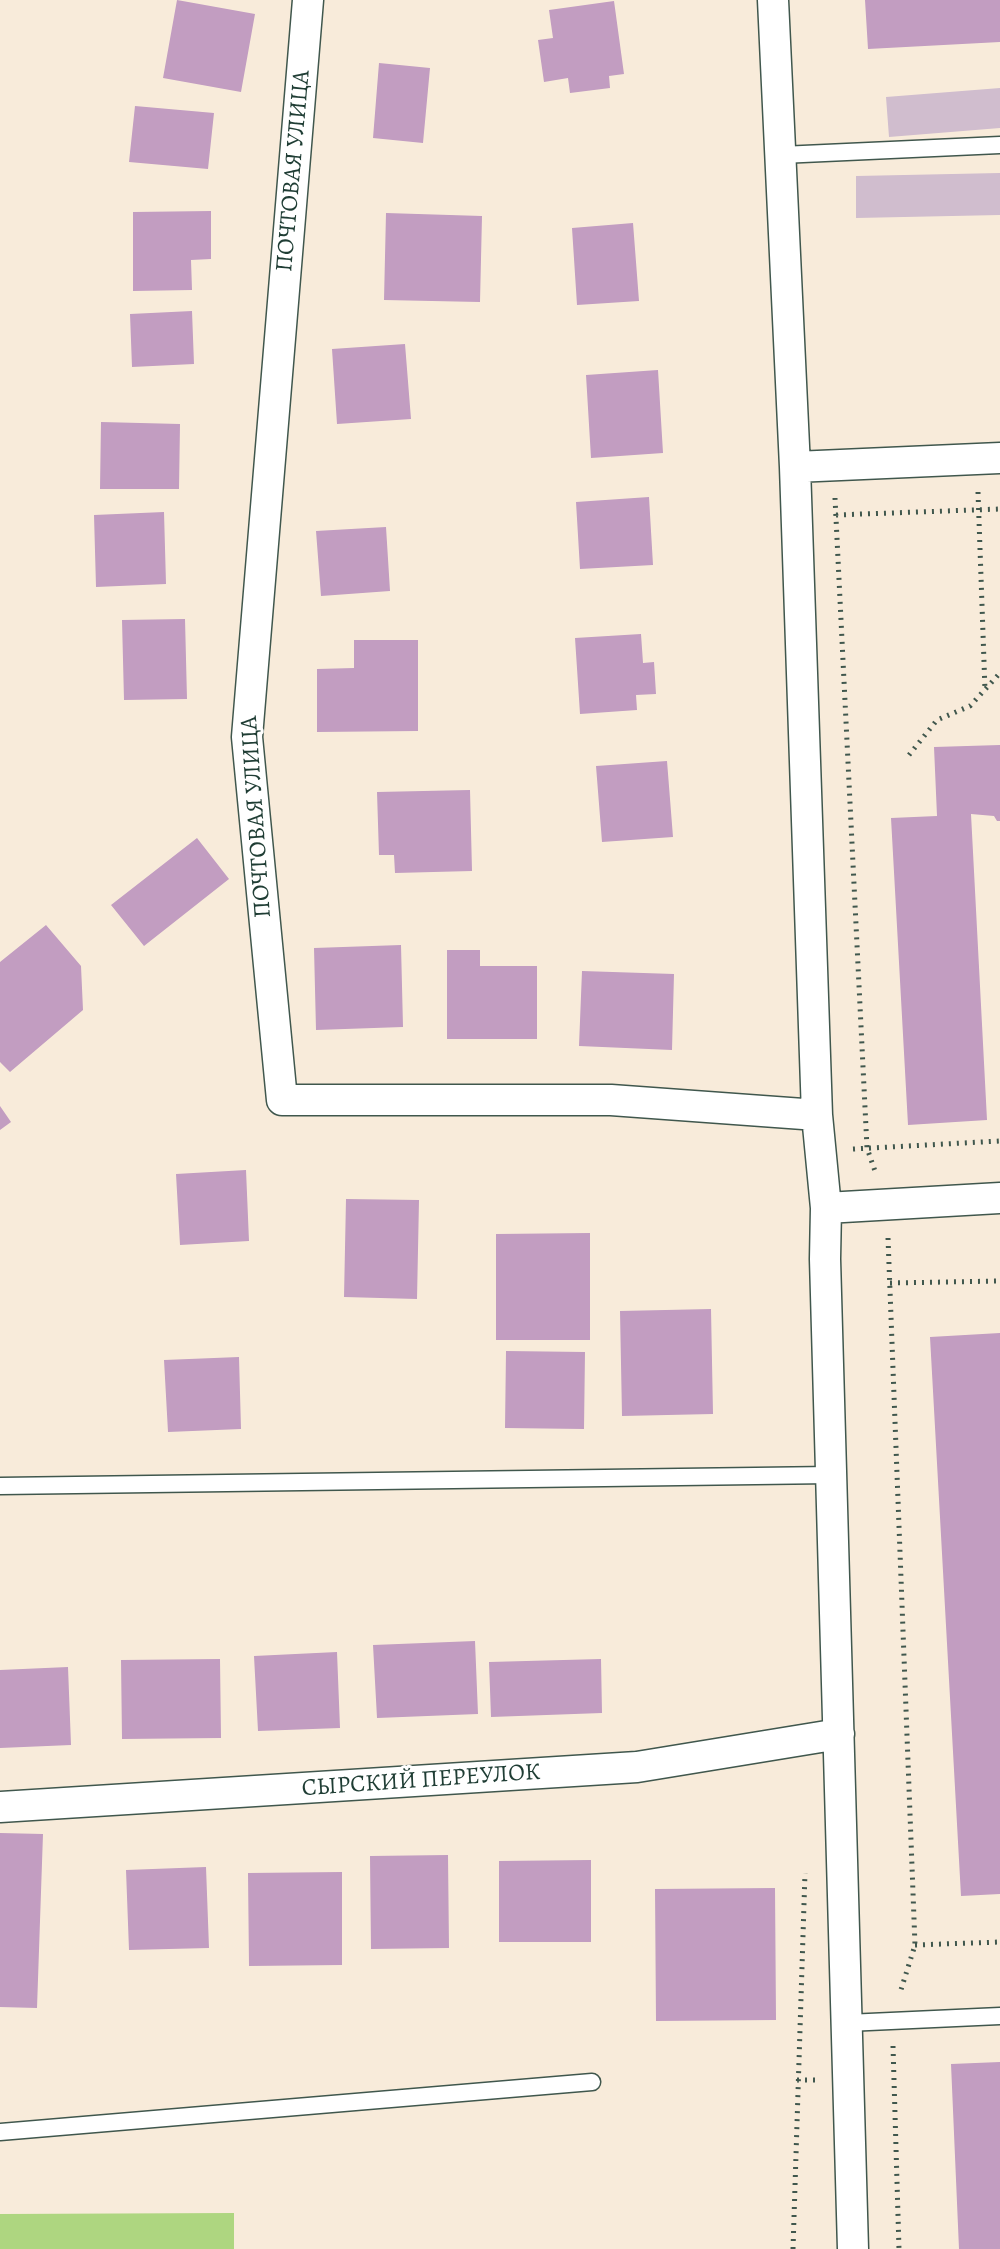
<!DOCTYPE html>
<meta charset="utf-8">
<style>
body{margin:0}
canvas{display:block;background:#f8ebda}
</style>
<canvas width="1000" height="2249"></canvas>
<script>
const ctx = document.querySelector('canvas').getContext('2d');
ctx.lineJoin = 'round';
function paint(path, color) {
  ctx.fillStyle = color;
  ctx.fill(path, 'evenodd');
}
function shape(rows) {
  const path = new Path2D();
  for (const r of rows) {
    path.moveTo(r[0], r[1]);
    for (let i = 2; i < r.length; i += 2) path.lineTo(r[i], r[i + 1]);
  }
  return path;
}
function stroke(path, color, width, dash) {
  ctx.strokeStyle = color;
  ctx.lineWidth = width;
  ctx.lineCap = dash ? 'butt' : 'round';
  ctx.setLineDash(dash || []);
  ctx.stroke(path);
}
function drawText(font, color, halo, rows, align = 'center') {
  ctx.font = font + ' Alegreya,serif';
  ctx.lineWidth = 6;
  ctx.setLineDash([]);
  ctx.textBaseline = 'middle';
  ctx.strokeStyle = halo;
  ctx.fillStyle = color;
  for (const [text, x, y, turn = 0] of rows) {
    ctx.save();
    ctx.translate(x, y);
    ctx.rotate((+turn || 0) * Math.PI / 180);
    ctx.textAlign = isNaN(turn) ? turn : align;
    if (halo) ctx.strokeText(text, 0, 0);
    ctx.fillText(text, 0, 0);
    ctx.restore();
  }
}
paint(shape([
 [1000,88,1000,128,889,137,886,97],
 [1000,173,1000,215,856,218,856,176]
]), '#d0bdce');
paint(shape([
 [234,2213,234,2249,0,2249,0,2214]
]), '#aed680');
paint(shape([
 [177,0,255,14,241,92,163,78],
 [865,0,1000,0,1000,42,868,49],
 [614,1,624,74,609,76,610,88,570,93,568,78,544,82,538,40,553,38,549,10],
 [379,63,430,68,423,143,373,138],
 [135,106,214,113,208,169,129,162],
 [211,211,211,259,191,260,192,290,133,291,133,212],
 [386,213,482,216,480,302,384,300],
 [633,223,639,301,577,305,572,228],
 [192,311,194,364,132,367,130,314],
 [405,344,411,419,337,424,332,349],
 [658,370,663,453,591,458,586,375],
 [101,422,180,424,179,489,100,489],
 [649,497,653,565,580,569,576,502],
 [164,512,166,584,96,587,94,515],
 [386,527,390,591,321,596,316,531],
 [185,619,187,699,124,700,122,620],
 [641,634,643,663,654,662,656,694,636,695,637,710,580,714,575,638],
 [354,640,418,640,418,731,317,732,317,669,354,668],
 [1000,745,1000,821,997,821,994,816,971,814,987,1120,908,1125,891,818,937,816,934,747],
 [667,761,673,837,602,842,596,766],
 [470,790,472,871,395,873,394,855,379,855,377,792],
 [197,838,229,879,144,946,111,905],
 [46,925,81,966,83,1010,10,1072,0,1062,0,962],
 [401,945,403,1027,316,1030,314,948],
 [447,950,480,950,480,966,537,966,537,1039,447,1039],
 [582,971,674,974,672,1050,579,1046],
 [0,1106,11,1122,0,1130],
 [246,1170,249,1241,180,1245,176,1174],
 [346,1199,419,1200,417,1299,344,1297],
 [590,1233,590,1340,496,1340,496,1234],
 [711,1309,713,1414,622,1416,620,1311],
 [1000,1333,1000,1894,961,1896,930,1337],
 [506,1351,585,1352,584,1429,505,1428],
 [239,1357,241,1429,168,1432,164,1360],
 [475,1641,478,1714,377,1718,373,1645],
 [337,1652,340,1728,258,1731,254,1656],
 [220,1659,221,1738,122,1739,121,1660],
 [601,1659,602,1713,491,1717,489,1662],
 [68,1667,71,1745,0,1748,0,1670],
 [0,1833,43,1834,37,2008,0,2007],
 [448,1855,449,1948,371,1949,370,1856],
 [591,1860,591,1942,499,1942,499,1861],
 [206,1867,209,1948,129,1950,126,1870],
 [342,1872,342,1965,249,1966,248,1873],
 [775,1888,776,2020,656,2021,655,1889],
 [1000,2062,1000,2249,959,2249,951,2064]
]), '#c29dc1');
const service = shape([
 [781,155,1000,145],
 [0,1486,831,1475],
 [847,2023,1000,2016],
 [0,2132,592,2082]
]);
const minor = shape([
 [308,0,247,737,282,1100,611,1100,817,1115],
 [773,0,795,467,817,1115,826,1208,825,1259,853,2249],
 [795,467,1000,458],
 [826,1208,1000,1198],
 [0,1807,637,1767,839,1734]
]);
stroke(service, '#40574d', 19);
stroke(minor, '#40574d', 33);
stroke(shape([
 [978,492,985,690],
 [835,498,867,1148,876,1174],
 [836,515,1000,509],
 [909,755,937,720,970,706,1000,673],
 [853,1149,1000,1141],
 [888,1238,915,1945,900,1993],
 [890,1283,1000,1281],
 [915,1945,1000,1942],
 [893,2046,899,2249],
 [797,2080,816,2080],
 [793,2249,805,1873]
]), '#40574d', 5, [2, 6]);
stroke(service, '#fff', 16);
stroke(minor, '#fff', 30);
drawText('24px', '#1f3d34', '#fff', [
 ["ПОЧТОВАЯ УЛИЦА",294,171,-85],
 ["ПОЧТОВАЯ УЛИЦА",257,817,-94],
 ["СЫРСКИЙ ПЕРЕУЛОК",421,1781,-4]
]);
</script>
